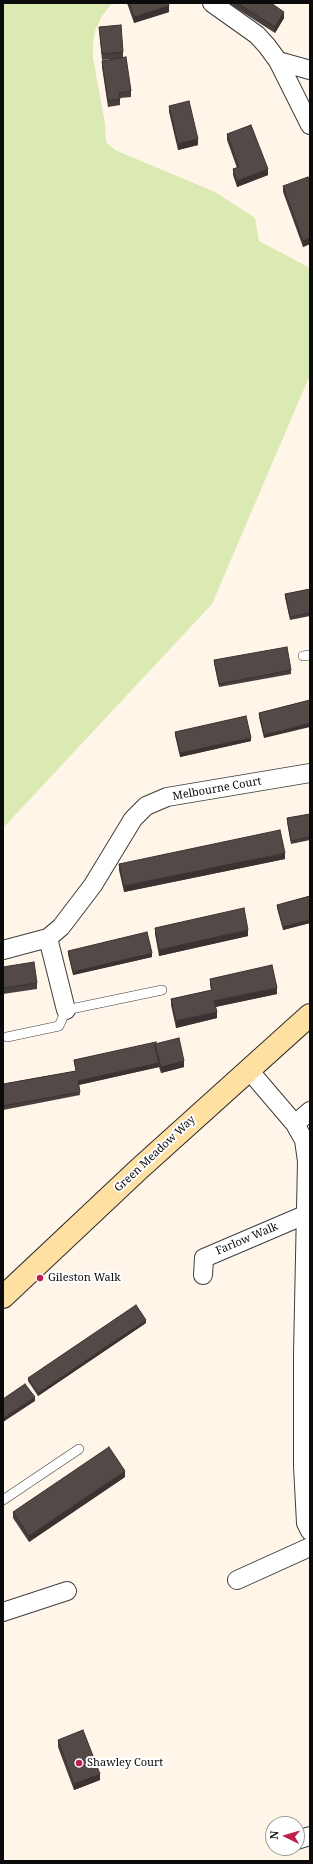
<!DOCTYPE html>
<style>
body{margin:0}
#map{position:relative;width:313px;height:1864px;overflow:hidden;background:#fff5e8;font-family:"Noto Serif",serif}
canvas{display:block}
.frame{position:absolute;inset:0;border:4px solid #0b0b0b;pointer-events:none}
.north{position:absolute;left:265px;top:1816px;width:40px;height:40px;box-sizing:border-box;background:#fff;border:1px solid #9d9d9d;border-radius:50%;rotate:275deg;font-size:11px;font-weight:700;line-height:16px;text-align:center;color:#0b0b0b}
.north::after{content:'';display:block;margin:auto;width:14px;height:18px;background:#bd204c;clip-path:polygon(50% 0,100% 100%,50% 72%,0 100%)}
</style>
<div id="map">
<canvas width="313" height="1864"></canvas>
<div class="frame"></div>
<div class="north">N</div>
</div>
<script>
const ctx = document.querySelector('canvas').getContext('2d');
ctx.lineJoin = 'round';
function paint(path, color) {
  ctx.fillStyle = color;
  ctx.fill(path, 'evenodd');
}
function shape(rows) {
  const path = new Path2D();
  for (const r of rows) {
    path.moveTo(r[0], r[1]);
    for (let i = 2; i < r.length; i += 2) path.lineTo(r[i], r[i + 1]);
  }
  return path;
}
function stroke(path, color, width, dash) {
  ctx.strokeStyle = color;
  ctx.lineWidth = width;
  ctx.lineCap = dash ? 'butt' : 'round';
  ctx.setLineDash(dash || []);
  ctx.stroke(path);
}
function drawText(font, color, halo, rows, align = 'center') {
  ctx.font = font + ' "Noto Serif",serif';
  ctx.lineWidth = 4;
  ctx.setLineDash([]);
  ctx.textBaseline = 'middle';
  ctx.strokeStyle = halo;
  ctx.fillStyle = color;
  for (const [text, x, y, turn = 0] of rows) {
    ctx.save();
    ctx.translate(x, y);
    ctx.rotate((+turn || 0) * Math.PI / 180);
    ctx.textAlign = isNaN(turn) ? turn : align;
    if (halo) ctx.strokeText(text, 0, 0);
    ctx.fillText(text, 0, 0);
    ctx.restore();
  }
}
paint(shape([
 [3,3,112,3,102,16,95,31,93,45,93,58,105,124,106,142,115,150,215,192,255,218,259,241,310,268,310,375,212,604,3,828]
]), '#dbe9b2');
const lane = shape([
 [303,656,310,655],
 [7,1037,59,1026,66,1010,162,990],
 [3,1500,79,1449]
]);
const street = shape([
 [212,3,257,35,267,46,278,61,310,125],
 [278,61,310,70],
 [48,938,66,1010],
 [3,950,48,938,61,927,93,885,133,819,146,806,167,797,310,773],
 [248,1069,295,1124,304,1140,307,1161,303,1354,303,1466,306,1523,310,1531],
 [295,1124,310,1111],
 [203,1275,204,1258,307,1214],
 [237,1580,310,1547],
 [3,1612,67,1591],
 [297,1840,310,1836]
]);
const secondary = shape([
 [3,1297,139,1169,310,1015]
]);
stroke(lane, '#3e3e3e', 10);
stroke(street, '#3e3e3e', 20);
stroke(secondary, '#2d2d2d', 24);
stroke(lane, '#fff', 9);
stroke(street, '#fff', 18);
stroke(secondary, '#ffe0a3', 22);
paint(shape([
 [127,3,168,3,169,12,134,23],
 [231,3,271,3,284,18,275,33,231,5],
 [99,27,123,52,123,58,131,91,131,97,120,98,120,105,108,107,102,67,102,61,113,59,102,60],
 [169,106,198,145,178,150,169,112],
 [227,134,268,175,237,187,233,175,233,169,237,168,227,140],
 [310,184,310,244,303,247,283,192,283,186],
 [310,589,310,616,290,620,285,597,285,594],
 [214,660,291,670,291,674,219,687,214,663],
 [310,700,264,738,259,717,259,713],
 [175,732,251,741,180,757,175,735],
 [310,814,310,840,291,844,287,822,287,818],
 [285,859,124,892,119,870,119,864],
 [310,896,310,923,283,930,277,908,277,905],
 [155,928,248,936,159,956,155,934],
 [68,951,152,957,73,975,68,954],
 [3,967,37,983,37,989,3,994],
 [210,979,277,994,216,1007,217,1018,176,1028,171,1005,171,999,211,990,210,985],
 [156,1044,184,1067,161,1073,159,1067,79,1085,80,1095,3,1110,3,1084,76,1071,74,1060],
 [146,1323,38,1396,28,1381,28,1378],
 [125,1477,29,1542,13,1518,13,1512],
 [58,1740,100,1780,74,1790,58,1747]
]), '#473f3d');
paint(shape([
 [169,6,169,12,134,23,134,17],
 [284,12,284,18,275,33,275,27],
 [198,139,198,145,178,150,178,144],
 [268,169,268,175,237,187,237,181],
 [310,238,310,244,303,247,303,241],
 [310,723,310,727,264,738,264,735],
 [251,738,251,741,180,757,180,753],
 [285,853,285,859,124,892,124,886],
 [310,920,310,923,283,930,283,927],
 [248,930,248,936,159,956,159,950],
 [152,953,152,957,73,975,73,972],
 [277,988,277,994,214,1007,214,1001],
 [217,1012,217,1018,176,1028,176,1021],
 [184,1061,184,1067,161,1073,161,1067],
 [159,1063,159,1067,78,1085,78,1081],
 [146,1320,146,1323,38,1396,38,1393],
 [35,1397,35,1401,3,1422,3,1418],
 [125,1471,125,1477,29,1542,29,1536],
 [100,1774,100,1780,74,1790,74,1784]
]), '#3a3332');
const building = shape([
 [129,3,168,3,169,6,134,17,129,3],
 [237,3,271,3,284,12,275,27,237,3],
 [121,25,123,52,102,54,99,27,121,25],
 [126,57,131,91,119,93,120,99,108,101,102,61,126,57],
 [189,101,198,139,178,144,169,106,189,101],
 [251,125,268,169,237,181,233,169,239,167,227,134,251,125],
 [308,177,310,184,310,238,303,241,283,186,308,177],
 [310,589,310,613,290,617,285,594,310,589],
 [287,647,291,670,219,684,214,660,287,647],
 [310,700,310,723,264,735,259,713,310,700],
 [246,716,251,738,180,753,175,732,246,716],
 [310,814,310,837,291,841,287,818,310,814],
 [280,830,285,853,124,886,119,864,280,830],
 [310,896,310,920,283,927,277,905,310,896],
 [244,908,248,930,159,950,155,928,244,908],
 [147,932,152,953,73,972,68,951,147,932],
 [34,962,37,983,3,988,3,967,34,962],
 [272,965,277,988,214,1001,217,1012,176,1021,171,999,212,990,210,979,272,965],
 [179,1038,184,1061,161,1067,155,1044,179,1038],
 [156,1042,156,1044,155,1044,155,1047,159,1063,78,1081,80,1092,3,1106,3,1084,76,1071,74,1060,156,1042],
 [136,1305,146,1320,38,1393,28,1378,136,1305],
 [25,1384,35,1397,3,1418,3,1399,25,1384],
 [109,1447,125,1471,29,1536,13,1512,109,1447],
 [83,1730,100,1774,74,1784,58,1740,83,1730]
]);
paint(building, '#534947');
stroke(building, '#3a3332', 1);
for (const [x, y, r, color] of [
 [40,1278,4,"#bd204c"],
 [79,1763,4,"#bd204c"]
]) {
  const dot = new Path2D();
  dot.arc(x, y, r, 0, 2 * Math.PI);
  ctx.fillStyle = color;
  ctx.fill(dot);
  stroke(dot, '#fff', 1.5);
}
drawText('11px', '#0b0b0b', '#fff', [
 ["Melbourne Court",217,789,-10],
 ["Green Meadow Way",155,1154,-43],
 ["Farlow Walk",247,1239,-23]
]);
drawText('11px', '#0b0b0b', '#fff', [
 ["Gileston Walk",48,1278],
 ["Shawley Court",87,1763]
], 'left');
</script>
